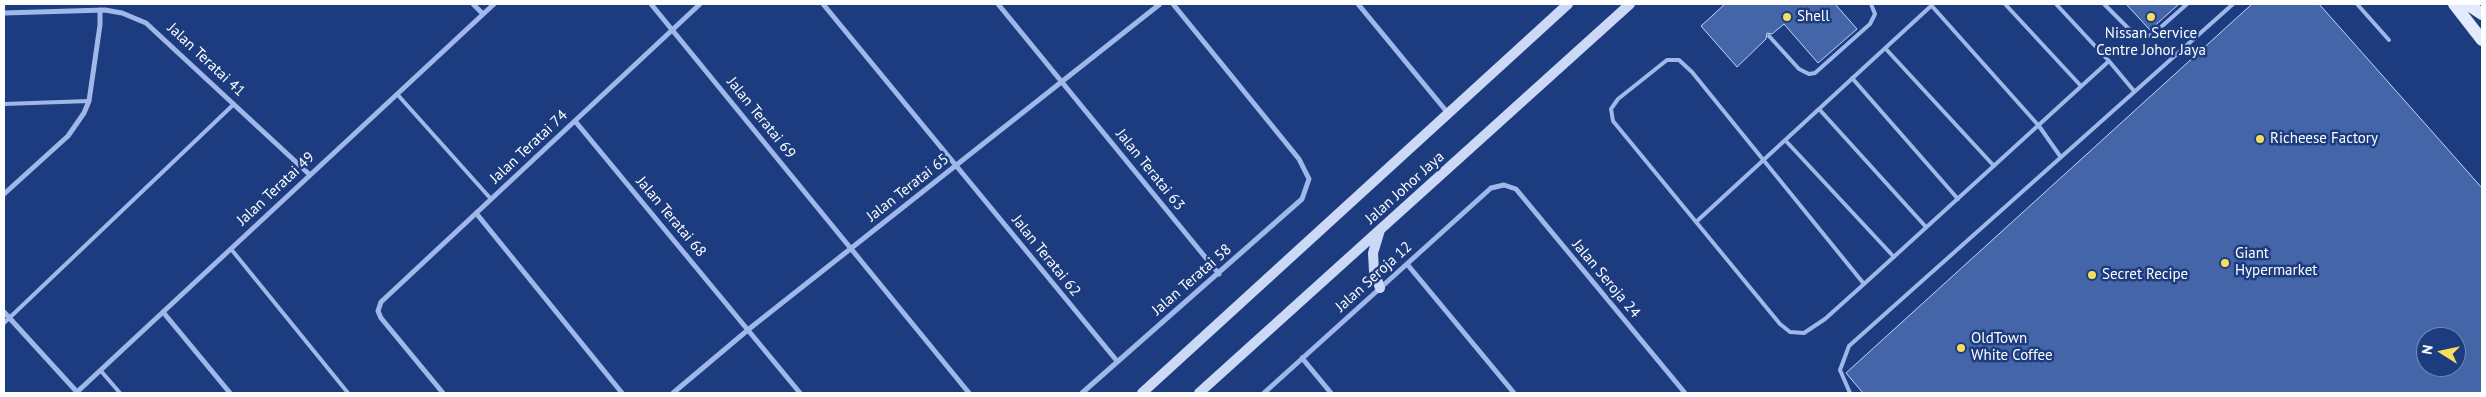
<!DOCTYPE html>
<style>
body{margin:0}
#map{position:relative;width:2486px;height:397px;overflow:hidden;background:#1c3c7f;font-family:"PT Sans",sans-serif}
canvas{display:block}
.frame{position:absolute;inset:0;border:5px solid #fff;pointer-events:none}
.north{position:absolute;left:2416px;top:327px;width:50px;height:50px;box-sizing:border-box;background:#1c3c7f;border:1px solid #778ab2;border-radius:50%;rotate:280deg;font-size:14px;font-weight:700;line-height:20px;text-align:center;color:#fff}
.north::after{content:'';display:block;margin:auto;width:18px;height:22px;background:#f9de5e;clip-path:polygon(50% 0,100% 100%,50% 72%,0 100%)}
</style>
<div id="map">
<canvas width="2486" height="397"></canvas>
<div class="frame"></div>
<div class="north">N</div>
</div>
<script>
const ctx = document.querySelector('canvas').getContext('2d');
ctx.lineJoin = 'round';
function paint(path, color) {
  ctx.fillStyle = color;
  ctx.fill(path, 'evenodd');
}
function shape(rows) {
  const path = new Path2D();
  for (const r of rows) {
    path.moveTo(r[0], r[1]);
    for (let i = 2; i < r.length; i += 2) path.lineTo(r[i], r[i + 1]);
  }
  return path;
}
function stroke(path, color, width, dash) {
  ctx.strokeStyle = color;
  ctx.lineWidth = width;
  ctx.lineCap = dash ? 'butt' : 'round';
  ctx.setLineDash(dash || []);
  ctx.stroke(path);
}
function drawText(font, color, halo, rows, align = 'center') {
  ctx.font = font + ' "PT Sans",sans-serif';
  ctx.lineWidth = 5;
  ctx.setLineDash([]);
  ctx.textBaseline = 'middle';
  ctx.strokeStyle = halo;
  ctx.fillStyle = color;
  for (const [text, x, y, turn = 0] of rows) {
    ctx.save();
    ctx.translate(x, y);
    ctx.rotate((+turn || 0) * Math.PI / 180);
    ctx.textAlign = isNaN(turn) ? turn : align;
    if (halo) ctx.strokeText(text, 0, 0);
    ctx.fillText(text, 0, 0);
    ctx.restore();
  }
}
const building = shape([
 [1725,4,1835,4,1857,29,1818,63,1784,24,1772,34,1767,33,1766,39,1737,67,1701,26,1725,4],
 [2126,4,2179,4,2150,30,2126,4],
 [2252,4,2319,4,2482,188,2482,393,1863,393,1846,373,2252,4],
 [2426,337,2456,337,2456,367,2426,367,2426,337]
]);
paint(building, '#4466a9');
stroke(building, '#c4d5f7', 1);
stroke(shape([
 [2005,4,2081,86],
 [2104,4,2138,38,2152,35,2187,4],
 [2357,4,2389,40],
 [1931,5,2039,126,2060,156],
 [1769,36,1799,69,1809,74,1815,73,1870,24,1875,14,1871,4],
 [1885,48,1994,166],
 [2109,61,2134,91],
 [1852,78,1958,199],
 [397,94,491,199],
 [4,104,89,101],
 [1819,109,1926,227],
 [1785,140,1894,257],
 [1696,222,1931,6],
 [231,249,348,393],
 [1864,284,1692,72,1679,60,1667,60,1618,99,1611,109,1613,121,1780,324,1790,332,1804,333,1825,319,1864,284,2109,61,2056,4],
 [4,323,234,104],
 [101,371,120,393],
 [1850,393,1840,370,1849,346,2233,4]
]), '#a0b8e9', 4);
stroke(shape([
 [473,4,483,14],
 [651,4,969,393],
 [823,4,1117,361],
 [998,4,1219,274],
 [1358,4,1447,112],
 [4,13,105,10,122,13,146,23,310,175],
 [575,121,800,393],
 [4,194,68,136,84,113,89,101,100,25,100,10],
 [476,213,622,393],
 [1407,264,1514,393],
 [4,312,77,392],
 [163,312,230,393],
 [1302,358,1331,393],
 [76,393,494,4],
 [443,393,381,318,378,311,381,302,700,4],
 [673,393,749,329,1160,4],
 [1082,393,1302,199,1309,179,1299,159,1173,4],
 [1264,393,1491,188,1504,185,1516,189,1685,393]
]), '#a0b8e9', 5);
stroke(shape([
 [1380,288,1374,271,1373,253,1380,230],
 [1142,393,1568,4],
 [1199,393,1630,4]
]), '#cbd9f7', 10);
stroke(shape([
 [2454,4,2482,40],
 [2467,4,2482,14]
]), '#e3eafe', 12);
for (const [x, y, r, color] of [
 [1787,17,5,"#f9de5e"],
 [2151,17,5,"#f9de5e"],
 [2260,139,5,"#f9de5e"],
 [2225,263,5,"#f9de5e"],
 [2092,275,5,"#f9de5e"],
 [1961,348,5,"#f9de5e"]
]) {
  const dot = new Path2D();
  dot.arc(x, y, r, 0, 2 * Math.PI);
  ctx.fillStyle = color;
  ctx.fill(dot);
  stroke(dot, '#1c3c7f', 2);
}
drawText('15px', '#fff', '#1c3c7f', [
 ["Shell",1797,17],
 ["Nissan Service",2151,34,"center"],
 ["Centre Johor Jaya",2151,51,"center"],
 ["Richeese Factory",2270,139],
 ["Giant",2235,254],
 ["Hypermarket",2235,271],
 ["Secret Recipe",2102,275],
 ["OldTown",1971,339],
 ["White Coffee",1971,356]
], 'left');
drawText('15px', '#fff', '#1c3c7f', [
 ["Jalan Teratai 41",206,60,43],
 ["Jalan Teratai 69",761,118,51],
 ["Jalan Teratai 74",529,147,-43],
 ["Jalan Teratai 63",1150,170,51],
 ["Jalan Teratai 65",908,188,-38],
 ["Jalan Johor Jaya",1405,188,-42],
 ["Jalan Teratai 49",276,189,-43],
 ["Jalan Teratai 68",671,217,50],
 ["Jalan Teratai 62",1046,256,51],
 ["Jalan Seroja 12",1374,277,-42],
 ["Jalan Seroja 24",1606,279,50],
 ["Jalan Teratai 58",1192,280,-41]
]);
</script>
